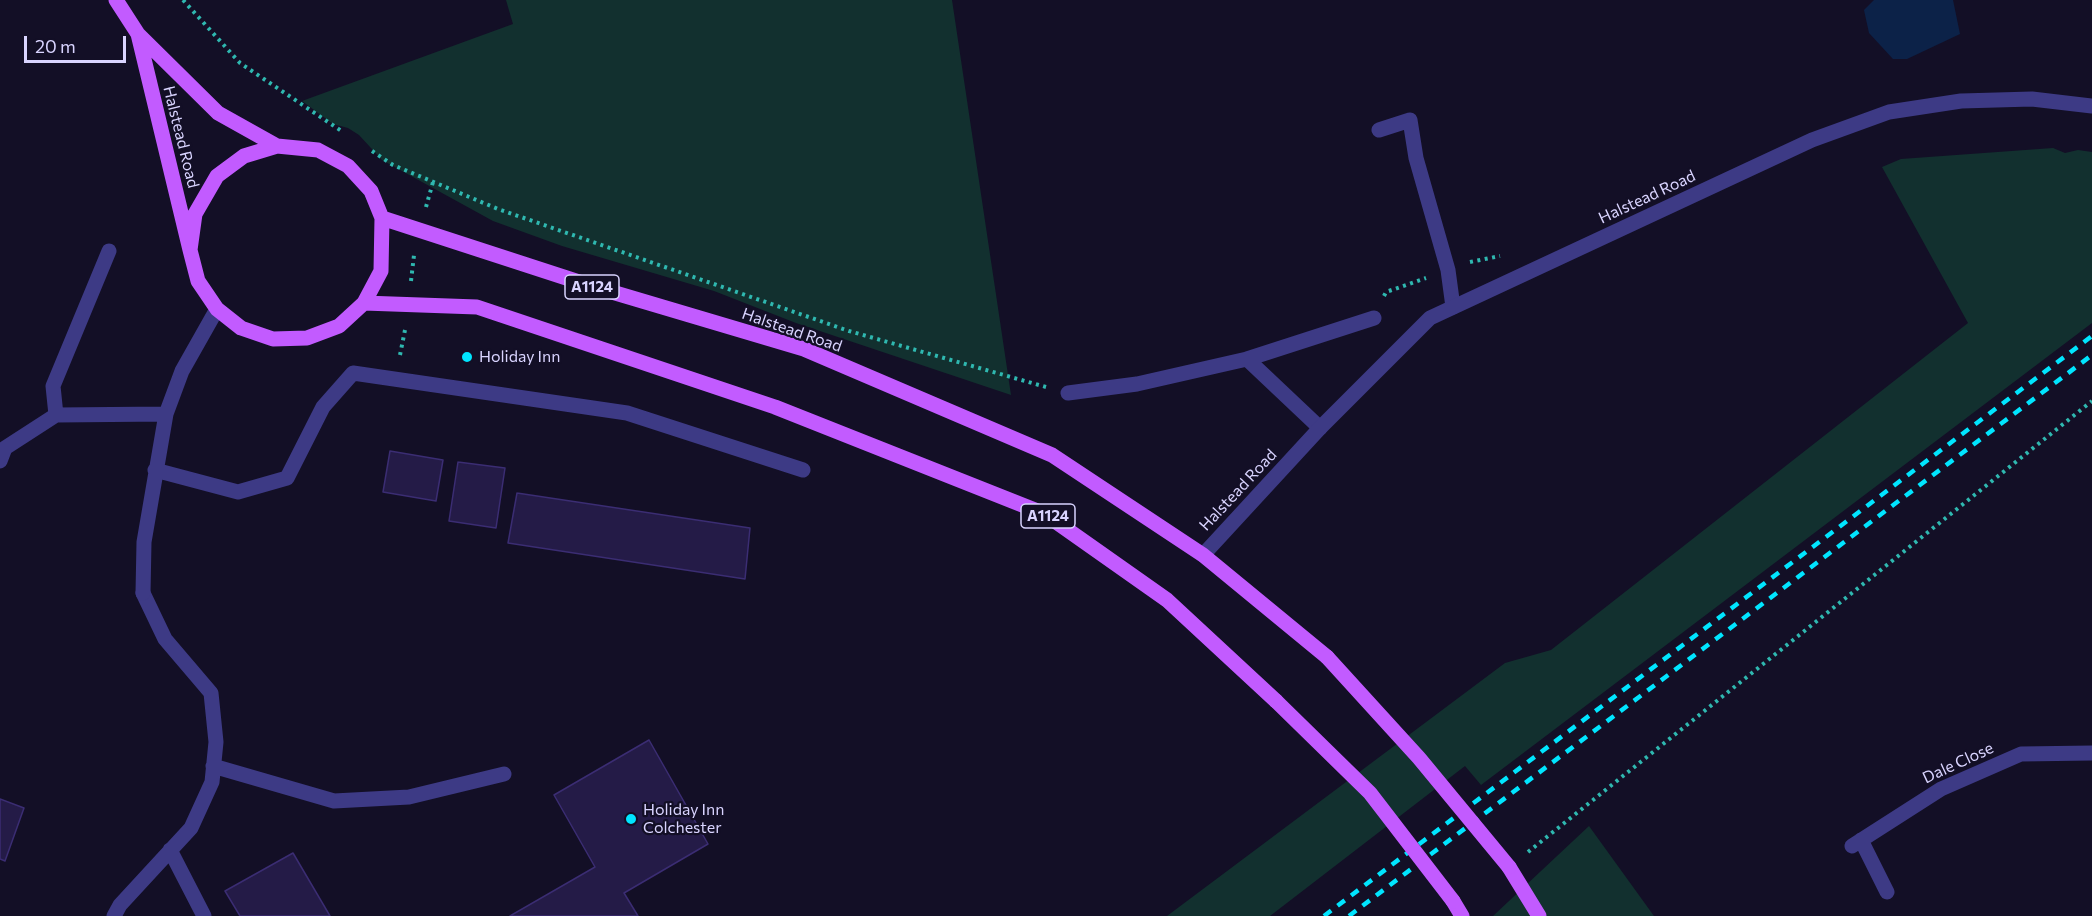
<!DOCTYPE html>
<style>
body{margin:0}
#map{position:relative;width:2092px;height:916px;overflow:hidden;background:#130f26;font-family:Commissioner,sans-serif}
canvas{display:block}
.scale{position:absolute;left:24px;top:36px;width:102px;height:27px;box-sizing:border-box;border:3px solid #d9d4ff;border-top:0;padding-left:8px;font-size:18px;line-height:21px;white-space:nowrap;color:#d9d4ff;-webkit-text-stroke:4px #130f26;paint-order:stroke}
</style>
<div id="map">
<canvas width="2092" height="916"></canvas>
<div class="scale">20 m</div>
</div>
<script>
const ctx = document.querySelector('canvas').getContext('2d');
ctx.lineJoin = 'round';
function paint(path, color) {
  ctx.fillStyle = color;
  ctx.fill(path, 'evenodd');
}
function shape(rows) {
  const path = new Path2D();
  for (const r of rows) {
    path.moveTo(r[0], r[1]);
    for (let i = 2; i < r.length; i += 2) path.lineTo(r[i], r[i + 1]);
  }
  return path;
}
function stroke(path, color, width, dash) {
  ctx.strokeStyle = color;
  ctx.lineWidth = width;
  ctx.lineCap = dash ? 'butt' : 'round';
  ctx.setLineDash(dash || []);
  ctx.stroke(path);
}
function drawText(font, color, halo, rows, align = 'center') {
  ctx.font = font + ' Commissioner,sans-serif';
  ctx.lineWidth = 4.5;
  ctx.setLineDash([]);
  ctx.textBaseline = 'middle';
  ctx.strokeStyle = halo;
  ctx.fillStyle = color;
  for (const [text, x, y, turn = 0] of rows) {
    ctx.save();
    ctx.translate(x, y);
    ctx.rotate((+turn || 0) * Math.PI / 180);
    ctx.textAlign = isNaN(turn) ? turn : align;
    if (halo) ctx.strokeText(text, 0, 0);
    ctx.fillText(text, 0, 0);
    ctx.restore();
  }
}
paint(shape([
 [506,0,952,0,1011,395,796,323,714,291,562,246,493,221,382,160,359,135,348,128,333,124,302,101,513,24],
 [2053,148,2065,153,2078,150,2092,152,2092,323,1481,785,1465,766,1270,916,1167,916,1505,663,1551,650,1968,323,1882,167,1901,159],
 [1589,826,1654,916,1493,916]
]), '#12302f');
paint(shape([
 [1874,0,1953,0,1960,34,1907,59,1893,59,1869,33,1864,10]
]), '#0c2248');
const building = shape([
 [390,451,443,460,436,501,383,492,390,451],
 [458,462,505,468,496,528,449,521,458,462],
 [517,493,750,528,745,579,508,543,517,493],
 [649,740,708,844,624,893,638,916,510,916,595,867,554,795,649,740],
 [0,799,24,808,5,861,0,859,0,799],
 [293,853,330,916,240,916,225,891,293,853]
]);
paint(building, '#241b47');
stroke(building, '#3b2d73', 1.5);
stroke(shape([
 [183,0,240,63,343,132],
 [372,151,393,165,498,209,849,331,1046,387],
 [426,207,433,182],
 [1470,262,1500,256],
 [411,281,414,255],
 [1384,296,1386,292,1426,278],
 [400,355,405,330],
 [1528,852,2092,401]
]), '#2fb8b0', 4, [3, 4.5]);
stroke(shape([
 [1379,130,1410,120,1416,158,1448,270,1453,307],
 [213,766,334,801,409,797,504,774],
 [170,850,204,916],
 [114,916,120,905,191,828,212,782,216,742,211,693,165,639,143,593]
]), '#3d3a85', 15);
stroke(shape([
 [1247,359,1374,318],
 [1068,393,1137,384,1247,359,1320,428],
 [56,415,53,386,109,251],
 [0,461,5,448,56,415,166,414],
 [155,470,238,492,287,478,323,407,353,373,627,413,803,470],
 [143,593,144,542,166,414,182,371,217,309],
 [1861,840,1887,892],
 [1852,846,1941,789,2021,754,2092,753]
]), '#3d3a85', 15);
stroke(shape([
 [1203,555,1320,428,1430,318,1812,140,1889,112,1961,101,2032,99,2092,106]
]), '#3d3a85', 15);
stroke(shape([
 [116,0,138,34,218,113,277,146],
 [138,34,190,250,198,281,217,309,241,328,273,339,307,338,339,326,364,303,381,271,382,218,371,191,348,166,318,150,277,146,244,156,217,176,195,214,190,250],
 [382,218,585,284,804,349,1052,455,1203,555,1327,657],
 [364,303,477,307,775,407,1045,514,1167,600,1276,701],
 [1509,867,1539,916],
 [1453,901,1462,916]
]), '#c25bff', 15);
stroke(shape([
 [1324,916,2092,336],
 [1349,916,2092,355]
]), '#00e5ff', 4.5, [9, 8]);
stroke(shape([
 [1327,657,1419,758,1509,867],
 [1276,701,1370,793,1453,901]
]), '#c25bff', 15);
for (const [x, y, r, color] of [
 [467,357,6,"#00e5ff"],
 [631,819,6,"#00e5ff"]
]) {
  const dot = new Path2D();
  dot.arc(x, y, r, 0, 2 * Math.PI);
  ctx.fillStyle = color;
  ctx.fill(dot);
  stroke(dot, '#130f26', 2);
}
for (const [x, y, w] of [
 [592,287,54],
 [1048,516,54]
]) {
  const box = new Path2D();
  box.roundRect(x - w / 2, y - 12, w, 24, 4.5);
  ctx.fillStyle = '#130f26';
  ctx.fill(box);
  stroke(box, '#d9d4ff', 1.5);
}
drawText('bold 15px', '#d9d4ff', null, [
 ["A1124",592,287],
 ["A1124",1048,516]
]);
drawText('16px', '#d9d4ff', '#130f26', [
 ["Halstead Road",181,137,76],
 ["Halstead Road",1647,197,-25],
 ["Halstead Road",792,330,19],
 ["Halstead Road",1238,490,-47],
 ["Dale Close",1958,763,-25]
]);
drawText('16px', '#d9d4ff', '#130f26', [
 ["Holiday Inn",479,357],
 ["Holiday Inn",643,810],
 ["Colchester",643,828]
], 'left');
</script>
